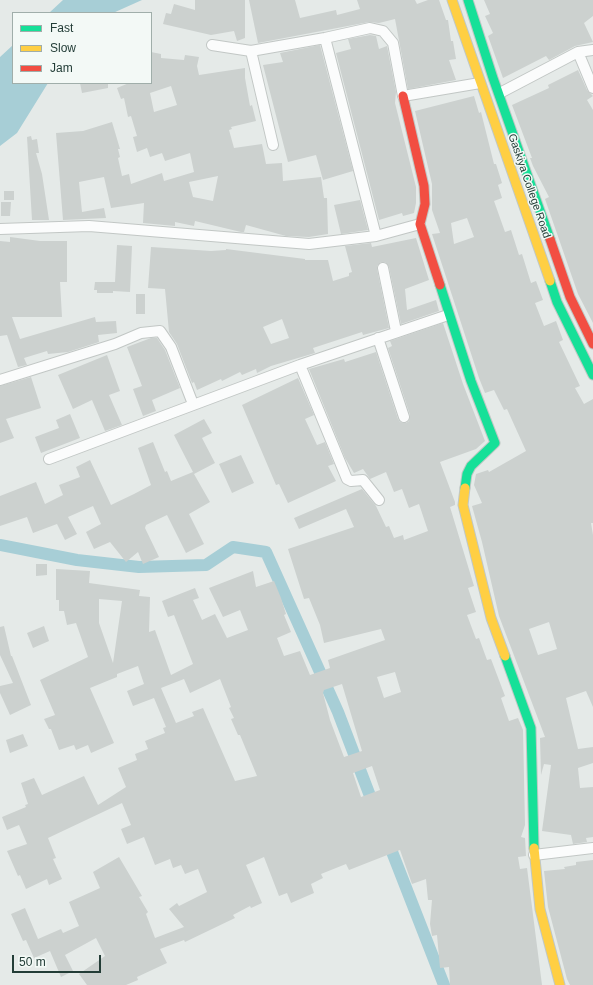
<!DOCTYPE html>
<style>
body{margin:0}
#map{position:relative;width:593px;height:985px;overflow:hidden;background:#e5eae8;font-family:Helvetica,sans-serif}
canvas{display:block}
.legend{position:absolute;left:12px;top:12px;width:140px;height:72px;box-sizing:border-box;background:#f3f9f6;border:1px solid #a0aeaa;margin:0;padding:5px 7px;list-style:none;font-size:12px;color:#233d37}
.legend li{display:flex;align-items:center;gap:8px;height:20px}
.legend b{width:20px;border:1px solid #a0aeaa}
.scale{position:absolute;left:12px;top:955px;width:89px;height:18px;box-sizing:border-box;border:2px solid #233d37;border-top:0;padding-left:5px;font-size:12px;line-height:14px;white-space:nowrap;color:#233d37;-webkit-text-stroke:3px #f3f9f6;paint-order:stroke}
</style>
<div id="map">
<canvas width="593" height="985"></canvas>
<ul class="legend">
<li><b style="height:5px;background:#16e098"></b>Fast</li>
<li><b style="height:5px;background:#ffcf43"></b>Slow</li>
<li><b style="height:5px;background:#f24e42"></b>Jam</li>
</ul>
<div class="scale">50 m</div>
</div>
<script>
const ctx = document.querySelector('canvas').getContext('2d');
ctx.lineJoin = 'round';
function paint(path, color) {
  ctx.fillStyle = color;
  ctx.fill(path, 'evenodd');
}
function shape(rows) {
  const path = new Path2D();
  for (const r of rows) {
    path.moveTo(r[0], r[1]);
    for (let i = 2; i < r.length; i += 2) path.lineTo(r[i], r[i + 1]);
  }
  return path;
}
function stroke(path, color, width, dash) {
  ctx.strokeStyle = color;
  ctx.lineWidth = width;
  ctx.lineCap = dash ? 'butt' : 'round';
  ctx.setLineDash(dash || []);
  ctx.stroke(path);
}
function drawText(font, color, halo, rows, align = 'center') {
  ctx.font = font + ' Helvetica,sans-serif';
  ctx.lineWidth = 3;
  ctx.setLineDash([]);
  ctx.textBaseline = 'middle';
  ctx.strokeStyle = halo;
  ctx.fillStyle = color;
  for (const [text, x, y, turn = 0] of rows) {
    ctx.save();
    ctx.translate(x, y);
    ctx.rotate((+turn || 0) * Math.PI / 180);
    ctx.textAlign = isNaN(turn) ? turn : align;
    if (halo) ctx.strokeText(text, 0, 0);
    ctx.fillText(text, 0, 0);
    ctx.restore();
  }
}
paint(shape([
 [63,0,142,0,113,13,49,13],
 [13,45,13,83,48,83,17,133,0,146,0,57]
]), '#a7ced6');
stroke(shape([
 [0,545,77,560,139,567,206,565,233,547,266,552,338,712,375,809],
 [387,839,444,985]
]), '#a7ced6', 12);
paint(shape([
 [195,0,245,0,245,38,237,41,234,31,211,35,163,24,166,13,171,14,174,4,195,10],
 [249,0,295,0,300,18,336,10,337,15,360,9,357,0,415,0,417,4,428,0,439,0,446,20,448,20,451,41,453,41,456,59,449,60,456,80,408,89,395,19,379,23,369,22,258,43],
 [484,0,593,0,593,16,584,23,593,42,575,46,549,60,546,56,503,78,488,36,493,33,485,16,490,14],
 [370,35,376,36,379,49,387,46,396,92,395,103,416,187,416,203,414,213,403,216,402,213,379,220,336,53,351,49,348,39],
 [320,45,353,171,323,180,316,155,288,162,263,65,283,62,280,53],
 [151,52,161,54,161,58,184,60,185,55,199,57,197,66,199,75,245,68,245,78,250,106,252,105,256,121,231,127,232,129,229,130,234,148,262,144,266,164,282,163,283,181,321,177,324,198,327,198,328,234,309,237,286,236,246,225,244,232,241,232,195,221,194,226,175,222,175,226,143,223,144,203,111,208,104,177,79,182,82,212,104,208,106,218,63,220,56,133,83,131,112,122,120,149,118,149,120,157,118,158,122,176,129,174,131,184,162,173,164,181,194,172,190,153,165,161,162,153,150,157,147,148,137,152,133,137,137,136,131,116,128,117,124,98,121,99,117,88,129,83,151,83],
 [171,86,177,105,154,112,150,93],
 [218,176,213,201,193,197,189,182],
 [578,70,587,90,593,96,587,100,593,110,593,323,578,294,545,199,549,197,533,166,530,158,532,158,512,105,549,88,548,85],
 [80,83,108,83,108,88,82,93],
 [474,96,479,113,481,112,494,164,496,164,502,183,498,185,502,198,494,201,505,232,511,230,519,255,522,254,531,283,536,281,543,300,535,303,544,326,556,321,563,340,559,342,580,386,575,388,584,404,593,399,593,523,591,523,593,535,593,707,586,691,566,698,578,749,593,747,593,763,578,768,580,788,593,787,593,837,586,838,587,842,573,844,571,835,542,831,551,765,544,764,541,775,540,738,545,737,499,616,482,542,472,506,482,503,474,485,476,474,488,470,489,472,526,451,507,409,504,410,494,390,485,393,479,378,432,234,440,233,432,210,432,184,415,111],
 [467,218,474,237,454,244,451,223],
 [549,622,557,649,538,655,529,629],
 [31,136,32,140,37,139,39,153,36,153,42,174,49,220,32,220,27,137],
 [4,191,14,191,14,200,4,200],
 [360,200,368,230,341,234,334,205],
 [1,202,11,202,10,216,1,216],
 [10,237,40,241,67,241,67,282,60,282,62,317,12,317,20,339,95,317,96,322,116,321,117,333,98,335,99,342,68,352,48,354,47,351,24,358,27,365,18,367,7,335,0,336,0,241,10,242],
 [416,238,429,280,405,289,407,310,436,300,439,311,401,324,389,267,385,262,381,262,377,266,377,269,389,328,363,335,362,332,313,348,315,353,271,366,257,373,256,369,242,375,240,372,222,381,221,379,197,390,194,382,192,383,177,344,169,332,165,289,148,288,151,247,211,251,226,250,226,249,305,259,305,260,328,260,333,281,349,276,349,273,352,272,345,246,371,243,372,247],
 [282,319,289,338,271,344,263,327],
 [117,245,132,246,130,292,113,291,113,293,97,293,97,290,94,290,95,282,115,282],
 [136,294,145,294,145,314,136,314],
 [443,323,463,384,485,441,476,449,440,462,455,502,455,505,450,507,474,586,468,588,476,612,467,615,476,639,479,638,487,660,491,659,505,696,501,698,509,721,518,718,523,730,525,825,521,837,525,838,526,856,518,857,520,869,527,868,542,985,450,985,449,967,440,968,437,935,432,936,430,924,432,900,428,900,426,879,412,884,400,850,349,870,346,864,321,874,323,878,311,884,314,893,291,903,287,893,279,896,264,857,246,865,262,903,251,908,250,906,233,915,235,918,185,942,184,940,160,949,167,963,137,977,138,980,126,985,87,985,79,974,105,956,96,938,65,955,73,971,61,977,50,951,34,958,26,940,23,941,11,914,25,908,38,939,61,929,63,933,79,926,69,902,100,888,93,872,119,857,142,896,139,897,148,912,146,914,155,938,184,927,169,909,177,903,179,906,207,892,198,869,185,874,181,865,173,868,170,859,155,865,144,837,127,844,121,829,131,825,122,803,48,838,56,858,53,859,62,879,49,885,47,879,26,889,20,875,18,876,7,851,27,844,19,825,7,830,2,817,26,807,25,805,28,804,21,783,34,778,42,795,84,776,98,805,126,787,118,768,137,760,135,754,148,749,145,741,165,733,163,728,166,727,154,698,133,706,127,691,144,684,138,666,117,674,117,677,90,688,114,743,91,753,88,745,76,750,74,745,59,750,51,729,49,729,44,719,55,715,40,680,88,657,76,623,67,625,64,611,59,611,59,600,56,600,56,569,90,571,89,583,140,590,139,596,150,597,149,632,155,630,171,675,193,664,174,615,168,617,162,601,195,588,199,598,193,600,202,620,215,614,227,638,248,630,240,610,223,617,209,588,253,571,256,587,274,581,281,598,286,614,284,615,291,632,277,638,284,656,300,651,310,675,330,668,328,660,385,640,381,629,324,643,320,625,309,598,304,599,288,549,354,527,346,509,299,529,294,518,362,489,376,506,386,527,389,526,394,538,403,535,404,540,428,531,419,504,409,508,402,489,394,492,386,472,370,479,363,469,354,473,345,458,309,369,344,359,345,362,376,352,398,419,400,422,406,423,409,421,410,415,388,348,392,346,390,341],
 [99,599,122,601,113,663,99,623],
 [395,672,401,692,384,698,377,677],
 [184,679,190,693,220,679,231,707,229,708,234,718,231,719,238,735,240,735,257,776,235,781,203,708,192,712,194,716,176,723,161,688],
 [342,684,362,751,344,757,330,720,323,693,324,690],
 [372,766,380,790,361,797,353,773],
 [151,338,157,338,165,350,180,388,152,400,156,411,143,416,133,389,142,386,127,347],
 [107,355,120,391,109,395,122,425,105,431,92,400,73,409,58,375],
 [31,377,41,408,6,419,14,438,0,443,0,386],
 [298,378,314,415,305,419,317,445,325,442,334,464,328,466,336,481,288,503,279,484,276,485,242,405],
 [70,414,80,438,41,453,35,437,59,428,56,420],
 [204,419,212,433,202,438,215,463,194,474,210,502,189,514,204,544,186,553,167,515,146,525,145,528,159,557,143,564,138,552,126,562,110,542,94,549,86,532,101,524,93,506,68,517,77,534,65,540,57,524,33,533,27,517,0,526,0,496,36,482,45,504,63,495,59,485,80,477,76,467,90,460,111,505,134,494,151,485,138,448,153,442,165,472,167,471,171,481,193,472,174,435],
 [241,455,254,483,232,493,219,464],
 [36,564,47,564,47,575,36,576],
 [4,626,11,656,12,656,31,705,10,715,0,693,0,686,13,683,0,655,0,627],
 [44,626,49,641,33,648,27,633],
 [23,734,28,746,10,753,6,740],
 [593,860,593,985,570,985,567,979,548,907,544,871,565,869,564,867,576,865,576,862]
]), '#ccd1cf');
const street = shape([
 [325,38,376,236],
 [212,45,251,51,325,38,370,28,383,31,393,43,403,96,480,83],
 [251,51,273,145],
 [578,52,593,88],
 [500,93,578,52,593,50],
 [0,229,89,226,309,244,376,236,420,224],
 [383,268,396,331],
 [378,338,404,417],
 [300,365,347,479,351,481,363,480,379,500],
 [0,380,115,344,141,333,160,331,171,347,193,404],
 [49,459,300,365,448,315],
 [534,855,593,848]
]);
const fast = shape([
 [468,0,493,78,550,239],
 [550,281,557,302,593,375],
 [440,285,471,381,495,443,471,466,467,474,465,488],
 [505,656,531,728,534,848]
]);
const slow = shape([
 [452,0,550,281],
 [465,488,463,505,491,618,505,656],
 [534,848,540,909,560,985]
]);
const jam = shape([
 [403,96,424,186,425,204,420,224,440,285],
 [550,239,570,297,593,344]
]);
stroke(street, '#c2c7c5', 12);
stroke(fast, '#c0c8c5', 11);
stroke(slow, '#c0c8c5', 11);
stroke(jam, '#c0c8c5', 11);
stroke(street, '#fbfcfc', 10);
stroke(fast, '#16e098', 9);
stroke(slow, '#ffcf43', 9);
stroke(jam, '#f24e42', 9);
drawText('11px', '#233d37', '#f3f9f6', [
 ["Gaskiya College Road",529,186,71]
]);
</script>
